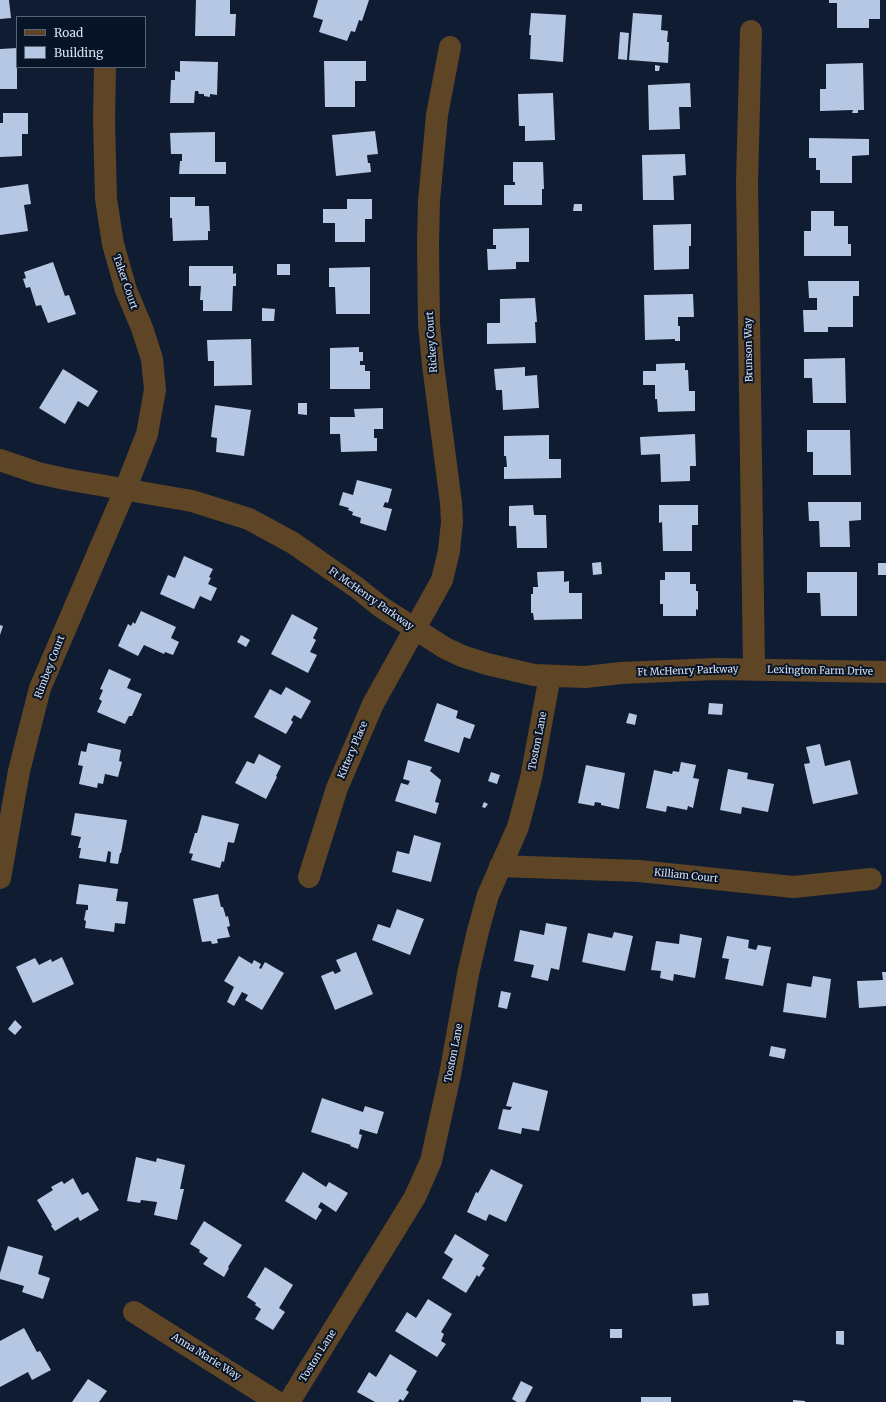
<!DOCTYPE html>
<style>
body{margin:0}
#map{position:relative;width:886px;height:1402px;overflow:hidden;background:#101c31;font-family:Merriweather,serif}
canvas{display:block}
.legend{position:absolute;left:16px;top:16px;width:130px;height:52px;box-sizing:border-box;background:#071327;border:1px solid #5a6577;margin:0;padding:5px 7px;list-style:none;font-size:12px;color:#d7e0ef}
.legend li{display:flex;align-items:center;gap:8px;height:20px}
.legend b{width:20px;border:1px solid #5a6577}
</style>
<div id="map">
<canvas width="886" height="1402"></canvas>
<ul class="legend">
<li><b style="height:5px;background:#5e4525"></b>Road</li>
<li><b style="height:11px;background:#b6c7e4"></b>Building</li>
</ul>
</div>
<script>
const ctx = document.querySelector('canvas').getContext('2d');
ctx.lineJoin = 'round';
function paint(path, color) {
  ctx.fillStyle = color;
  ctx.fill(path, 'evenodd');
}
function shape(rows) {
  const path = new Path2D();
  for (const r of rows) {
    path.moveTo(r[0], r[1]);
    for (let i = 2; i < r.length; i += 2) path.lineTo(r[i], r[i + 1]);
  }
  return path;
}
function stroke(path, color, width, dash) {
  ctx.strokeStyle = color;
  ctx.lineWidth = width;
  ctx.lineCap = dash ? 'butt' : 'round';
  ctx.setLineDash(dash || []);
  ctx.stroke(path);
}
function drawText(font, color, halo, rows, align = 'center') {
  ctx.font = font + ' Merriweather,serif';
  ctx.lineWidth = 4;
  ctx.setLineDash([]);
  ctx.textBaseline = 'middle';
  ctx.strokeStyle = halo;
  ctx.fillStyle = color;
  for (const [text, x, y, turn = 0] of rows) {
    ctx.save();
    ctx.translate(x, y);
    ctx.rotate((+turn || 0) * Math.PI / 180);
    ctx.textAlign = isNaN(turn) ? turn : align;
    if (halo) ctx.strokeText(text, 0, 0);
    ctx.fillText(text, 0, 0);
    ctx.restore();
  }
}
paint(shape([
 [0,0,9,0,11,18,0,19],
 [196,0,230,0,230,14,236,14,235,36,195,36],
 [318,0,369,0,362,21,359,20,355,32,351,31,347,41,319,32,323,20,313,17],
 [829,0,880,0,880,19,869,19,869,28,837,28,837,3,829,3],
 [531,13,566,15,563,62,530,59,531,35,529,35],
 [633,13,662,15,661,30,668,31,667,42,669,42,668,63,629,60],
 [620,32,629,33,627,60,618,59],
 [17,48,17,89,0,89,0,49],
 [180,61,218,62,217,95,210,94,210,97,204,96,204,94,199,94,198,91,195,91,194,103,170,103,171,80,175,80,175,71,180,72],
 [324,61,366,61,366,81,355,81,355,107,325,107],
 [863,63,864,110,858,110,858,113,852,113,853,110,820,111,820,89,826,89,826,64],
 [655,65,660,66,659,71,655,71],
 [690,83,691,107,679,107,680,129,649,130,648,85],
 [553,93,555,140,525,141,525,126,519,126,518,94],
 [3,113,28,113,28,134,22,134,22,156,0,157,0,123,3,123],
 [375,131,378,154,367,155,368,163,370,163,371,172,336,176,332,135],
 [215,132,215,162,226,162,226,174,179,174,180,161,182,161,182,154,171,154,170,133],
 [809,138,869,139,869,155,852,156,852,183,820,183,820,170,816,170,816,158,809,158],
 [685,154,686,175,673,176,674,200,643,200,642,155],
 [513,162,543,162,544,189,542,189,542,205,504,205,504,185,515,185,515,182,513,182],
 [28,184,31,204,24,205,28,231,0,235,0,188],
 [170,197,195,197,195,206,209,206,210,231,208,231,208,240,173,241,172,218,170,218],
 [347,199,372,199,372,219,365,219,365,242,335,242,335,223,323,223,323,209,347,209],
 [574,204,582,204,582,211,573,211],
 [811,211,834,211,834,226,848,226,848,244,851,244,851,256,804,256,804,231,811,231],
 [691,224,691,246,689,246,689,269,654,270,653,225],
 [529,228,529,262,516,262,516,269,488,270,487,249,496,249,496,245,493,245,493,229],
 [53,262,65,296,69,295,76,314,48,323,41,305,36,306,30,287,26,288,23,279,26,278,24,272],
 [277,264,290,264,290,275,277,275],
 [189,266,233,266,233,274,236,273,236,286,233,286,232,311,203,311,203,300,200,300,201,286,189,286],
 [370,267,370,314,336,314,335,287,329,287,329,268],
 [808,281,859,281,859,296,853,296,853,327,828,327,828,332,804,332,803,310,817,310,817,298,809,298],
 [693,294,694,317,678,317,678,326,680,326,680,341,675,341,675,339,645,340,644,295],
 [535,298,537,322,535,322,536,343,487,344,487,323,500,323,500,299],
 [262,308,275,309,274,321,262,321],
 [251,339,252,385,214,386,214,361,208,361,207,340],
 [359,347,359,352,363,352,363,361,360,361,360,365,365,365,365,371,370,371,370,389,330,389,330,348],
 [845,358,846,403,813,403,812,378,804,378,804,359],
 [685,363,685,370,688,370,689,391,695,391,695,411,658,412,657,399,655,399,655,385,643,385,643,371,656,371,656,364],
 [525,367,525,376,537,375,539,408,503,410,502,390,496,390,494,369],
 [63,369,98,391,88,407,78,401,65,424,39,408],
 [298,403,307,403,307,415,298,414],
 [215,405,251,410,244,456,216,452,217,438,211,437],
 [383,408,383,429,374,429,374,438,377,438,377,451,341,452,340,434,330,434,330,417,355,417,354,409],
 [807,430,850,430,851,475,813,475,813,452,807,452],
 [695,434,696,466,690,466,690,481,661,482,660,454,641,455,640,437],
 [549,435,549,459,561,459,561,478,504,479,504,467,507,467,506,456,504,456,504,436],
 [357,480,392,489,388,503,385,502,383,507,392,509,386,531,360,523,361,518,352,515,353,512,348,510,349,508,339,505,343,492,353,495],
 [808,502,861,502,861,520,849,521,850,547,820,547,819,521,809,521],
 [533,505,534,515,546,515,547,548,517,548,516,526,509,526,509,506],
 [659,505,698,505,698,525,692,525,692,551,663,551,662,522,659,523],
 [184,556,213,569,209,577,211,578,208,584,217,588,211,601,200,596,194,609,160,594,168,575,175,578],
 [601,562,602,574,593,575,592,563],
 [878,563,886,563,886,575,878,575],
 [564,571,564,582,569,581,569,593,582,593,582,619,534,620,533,613,531,613,531,594,533,594,533,587,538,587,537,572],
 [665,572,690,572,690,584,696,584,696,591,698,591,698,610,696,609,696,616,663,616,663,604,660,604,660,580,665,580],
 [807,572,857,572,857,616,821,616,820,593,807,593],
 [141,611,176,627,171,638,179,642,173,655,165,652,164,654,144,645,138,656,118,646,128,624,131,626,133,622,135,624],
 [292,614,318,628,313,638,316,640,310,652,317,655,308,673,271,654],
 [0,625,3,626,0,635],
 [241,635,250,640,246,647,237,642],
 [109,669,131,679,127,688,142,694,132,716,129,716,125,724,97,712,102,701,99,699,103,690,100,689],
 [286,687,311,701,301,719,294,715,291,720,293,722,286,734,254,717,270,689,281,695],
 [437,703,458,711,456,718,475,725,470,739,464,737,459,753,424,741],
 [709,703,723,704,722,715,708,714],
 [629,713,637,715,635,725,626,723],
 [88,743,121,750,119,761,122,762,118,777,105,774,103,784,98,783,97,788,79,784,83,766,78,765,81,751,86,752],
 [820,744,825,766,850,760,858,794,813,804,804,764,810,763,806,747],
 [259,754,281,766,276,776,277,777,266,799,235,783,247,761,254,764],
 [408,760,432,767,430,771,441,780,435,802,439,803,436,814,395,801,401,783,408,785,410,781,403,779],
 [681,762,696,765,693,778,699,779,693,808,688,806,687,810,667,806,666,812,646,808,654,770,672,774,673,771,679,772],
 [586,765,625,773,619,809,601,805,601,803,595,802,594,806,578,803],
 [728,769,748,773,747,779,774,784,768,812,742,807,741,814,720,810],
 [491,772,500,775,497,784,488,781],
 [484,802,488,804,485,808,482,807],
 [75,813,127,820,121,853,120,853,118,864,110,863,111,852,108,851,106,862,79,858,81,848,78,848,81,837,71,835],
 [202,815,239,824,234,843,228,842,224,862,222,861,220,868,191,860,193,854,189,853,195,833,197,833],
 [414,835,441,843,431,882,392,872,397,851,409,854],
 [79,884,118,889,116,901,128,902,125,924,115,923,114,932,85,928,86,921,84,920,86,910,88,910,88,905,76,904],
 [218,894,221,907,223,907,226,917,228,916,230,926,227,927,230,937,217,939,218,943,212,944,211,941,202,942,193,899],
 [397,909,424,919,410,955,372,940,378,924,390,928],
 [546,923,567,927,559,970,551,968,548,981,531,977,534,965,514,961,520,930,544,935],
 [614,932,633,936,625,971,582,962,588,933,612,938],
 [680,934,702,938,695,978,674,974,673,981,660,978,661,971,651,970,656,941,679,944],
 [727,936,749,940,748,948,756,950,758,945,771,947,763,986,725,979,729,959,722,958],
 [356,952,373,994,335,1010,321,976,333,971,335,974,341,971,336,960],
 [239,956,252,964,254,960,261,964,259,968,261,969,265,962,284,973,262,1010,245,1000,248,995,242,992,234,1006,227,1002,234,987,224,981],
 [62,957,74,984,33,1003,16,967,35,958,39,965,51,959,52,962],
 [882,972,886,972,886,1006,859,1008,857,981,883,980],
 [813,976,831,979,826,1018,783,1012,787,983,811,987],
 [501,991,511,993,507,1009,498,1007],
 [15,1020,22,1027,15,1035,8,1029],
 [771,1046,786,1049,784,1059,769,1056],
 [513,1082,548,1091,539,1131,522,1128,521,1134,498,1129,503,1109,510,1110,512,1107,506,1106],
 [322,1098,363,1112,365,1106,384,1112,377,1134,360,1129,359,1134,362,1135,358,1149,350,1146,351,1145,311,1132],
 [136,1157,156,1162,157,1158,185,1165,180,1189,184,1189,177,1220,154,1215,157,1202,141,1200,140,1203,127,1201],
 [491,1169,523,1185,506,1222,489,1214,486,1221,467,1212,476,1192,478,1193],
 [303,1172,326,1187,329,1182,348,1193,336,1212,321,1202,318,1207,322,1210,316,1220,285,1201],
 [73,1178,82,1195,88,1192,99,1210,80,1221,78,1217,55,1231,51,1226,52,1225,37,1200,53,1190,51,1187,62,1181,64,1184],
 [204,1221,242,1245,228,1267,229,1268,224,1277,203,1264,208,1258,199,1252,200,1250,190,1244],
 [455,1234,489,1255,482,1266,485,1268,479,1277,477,1275,466,1293,442,1278,453,1259,444,1253],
 [8,1246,43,1256,38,1274,50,1278,43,1299,22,1292,24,1286,0,1279,0,1273],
 [265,1267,293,1285,279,1308,285,1312,273,1330,255,1319,261,1309,255,1305,256,1303,247,1297],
 [708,1293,709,1305,693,1306,692,1294],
 [428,1299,452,1314,441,1332,444,1334,441,1341,446,1344,437,1357,395,1331,407,1312,416,1318],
 [24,1328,37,1352,40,1351,51,1370,32,1380,28,1372,0,1387,0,1341],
 [610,1329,622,1329,622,1338,610,1338],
 [836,1331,844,1331,844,1345,836,1344],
 [390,1354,417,1371,406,1390,409,1392,403,1401,400,1399,398,1402,375,1402,357,1392,369,1372,376,1377],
 [88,1379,107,1391,99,1402,72,1402],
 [521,1381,533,1387,525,1402,517,1402,512,1399],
 [641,1397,671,1397,671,1402,641,1402],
 [793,1400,805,1401,805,1402,793,1402]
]), '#b6c7e4');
stroke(shape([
 [751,31,747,182,754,670],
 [0,460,38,473,65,479,192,501,249,519,293,543,356,587,381,607,445,648,462,656,487,664,534,675,585,677,621,673,715,669,886,672],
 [500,866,639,871,793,887,871,879],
 [309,877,337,788,373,704,442,580,449,551,452,522,451,503,433,365,429,324,428,244,429,201,437,115,450,47],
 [0,878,19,771,40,688,125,490,147,434,155,390,152,359,142,328,126,290,113,244,106,199,104,120,105,67],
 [134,1312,277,1402],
 [289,1402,415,1197,431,1161,450,1075,468,974,478,931,488,895,518,827,531,778,550,676]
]), '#5e4525', 22);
drawText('10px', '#d7e0ef', '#071327', [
 ["Taker Court",125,282,71],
 ["Rickey Court",432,342,-94],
 ["Brunson Way",749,350,-91],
 ["Ft McHenry Parkway",371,599,35],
 ["Rimbey Court",50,667,-69],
 ["Ft McHenry Parkway",688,671,-2],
 ["Lexington Farm Drive",820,671,1],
 ["Toston Lane",538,741,-79],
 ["Kittery Place",353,750,-67],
 ["Killiam Court",686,876,6],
 ["Toston Lane",454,1053,-79],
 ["Toston Lane",318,1356,-58],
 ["Anna Marie Way",206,1357,32]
]);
</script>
